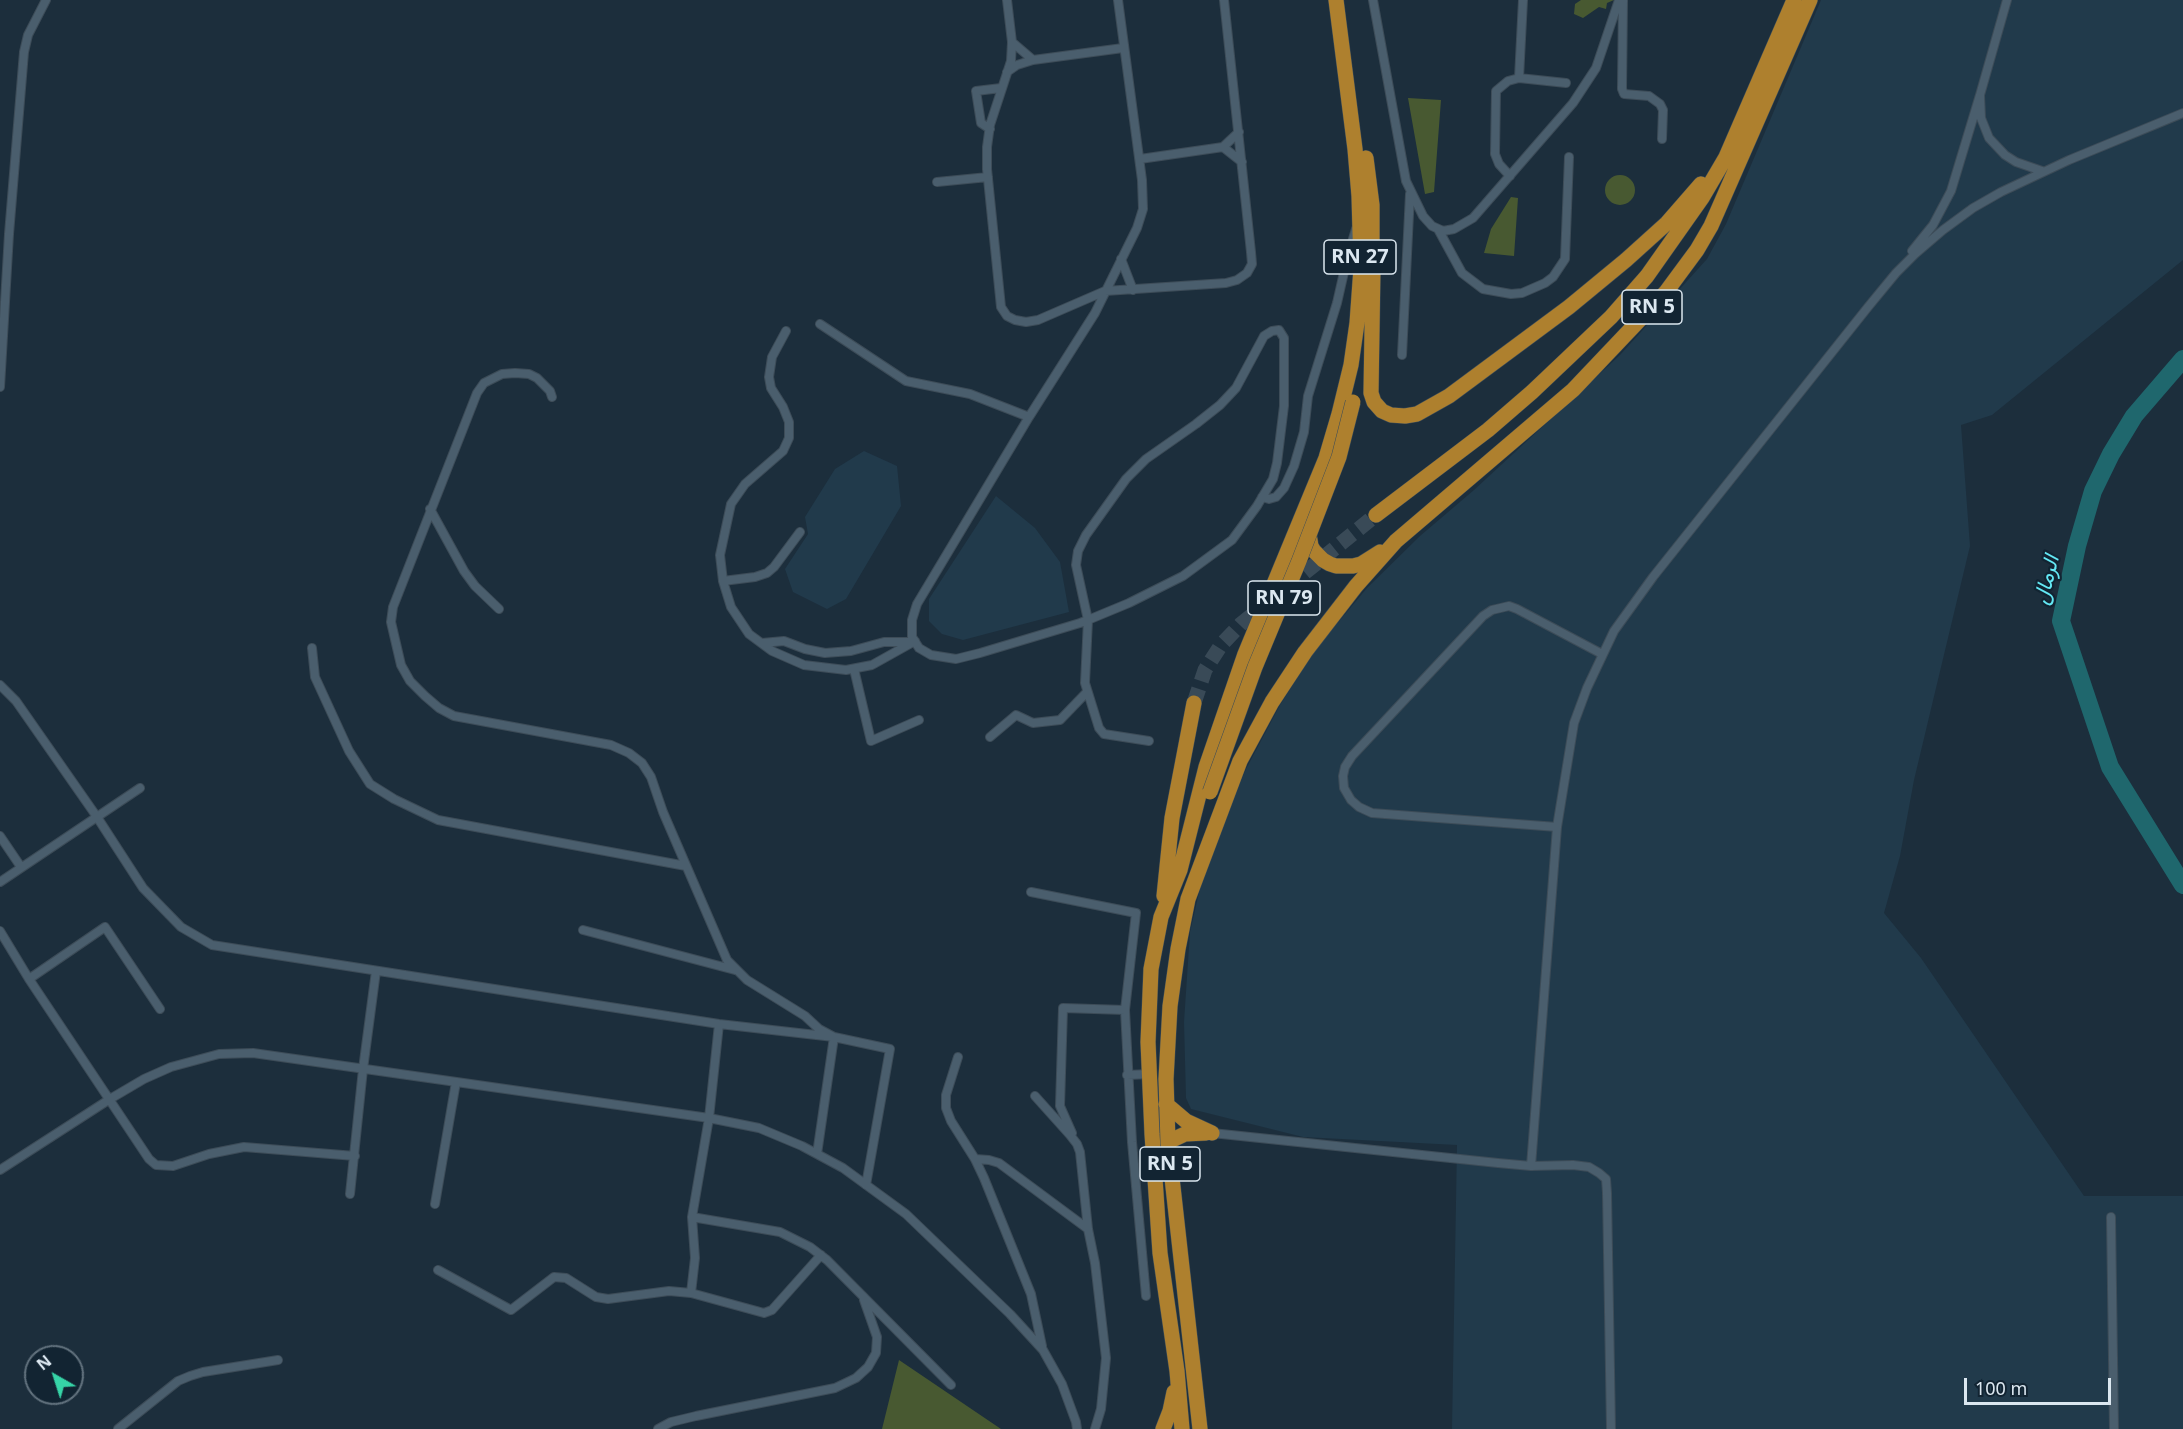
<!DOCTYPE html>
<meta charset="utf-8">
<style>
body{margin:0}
#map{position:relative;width:2183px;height:1429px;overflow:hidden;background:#1c2e3c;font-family:"Noto Sans",sans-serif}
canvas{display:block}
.north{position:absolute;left:24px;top:1345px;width:60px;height:60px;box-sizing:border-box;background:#122432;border:2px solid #62727e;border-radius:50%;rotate:321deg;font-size:16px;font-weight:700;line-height:24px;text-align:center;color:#dbe7f0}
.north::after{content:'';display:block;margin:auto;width:21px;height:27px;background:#36d4a7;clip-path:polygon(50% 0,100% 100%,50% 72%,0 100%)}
.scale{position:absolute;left:1964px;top:1378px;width:147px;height:27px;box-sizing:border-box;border:3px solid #dbe7f0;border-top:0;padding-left:8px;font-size:18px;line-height:21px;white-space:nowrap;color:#dbe7f0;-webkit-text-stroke:4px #122432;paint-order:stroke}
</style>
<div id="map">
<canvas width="2183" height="1429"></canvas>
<div class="north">N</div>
<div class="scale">100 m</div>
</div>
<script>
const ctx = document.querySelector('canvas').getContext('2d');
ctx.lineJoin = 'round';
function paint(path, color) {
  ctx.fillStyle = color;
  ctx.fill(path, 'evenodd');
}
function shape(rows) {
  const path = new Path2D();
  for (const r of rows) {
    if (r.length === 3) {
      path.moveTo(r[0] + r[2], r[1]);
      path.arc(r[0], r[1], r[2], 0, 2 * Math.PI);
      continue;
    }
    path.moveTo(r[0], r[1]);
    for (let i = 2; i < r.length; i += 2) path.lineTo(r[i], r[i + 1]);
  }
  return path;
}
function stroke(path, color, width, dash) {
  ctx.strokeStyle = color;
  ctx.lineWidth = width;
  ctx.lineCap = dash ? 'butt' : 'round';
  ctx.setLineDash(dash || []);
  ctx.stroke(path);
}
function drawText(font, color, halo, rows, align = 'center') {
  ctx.font = font + ' "Noto Sans",Vazirmatn,sans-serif';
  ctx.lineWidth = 4.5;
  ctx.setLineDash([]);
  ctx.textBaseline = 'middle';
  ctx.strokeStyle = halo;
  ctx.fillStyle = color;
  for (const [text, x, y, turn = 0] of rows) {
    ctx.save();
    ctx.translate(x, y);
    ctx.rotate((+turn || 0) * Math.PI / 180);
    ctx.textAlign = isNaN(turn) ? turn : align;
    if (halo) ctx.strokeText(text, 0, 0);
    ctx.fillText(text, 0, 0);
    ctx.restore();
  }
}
paint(shape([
 [1821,0,2183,0,2183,260,1992,415,1961,425,1970,546,1914,780,1900,856,1884,913,1921,958,2084,1196,2183,1196,2183,1429,1452,1429,1457,1145,1303,1137,1191,1109,1186,1098,1184,1022,1190,932,1206,862,1246,769,1280,705,1315,650,1367,588,1420,536,1474,490,1620,355,1707,259,1726,224],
 [864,451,897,466,901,506,846,599,827,609,793,592,785,569,808,534,805,517,835,469],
 [996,496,1035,528,1060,562,1069,612,963,640,942,634,929,621,929,599]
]), '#213a4b');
paint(shape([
 [1581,0,1614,0,1607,3,1606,9,1599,7,1583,18,1574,14,1575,4],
 [1408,98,1441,100,1434,192,1425,194],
 [1620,190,15],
 [1511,197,1518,198,1514,256,1484,253,1491,229],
 [899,1360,1001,1429,882,1429]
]), '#485931');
stroke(shape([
 [2183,359,2134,416,2111,454,2093,491,2077,546,2061,621,2110,767,2183,885]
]), '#1f676d', 18);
stroke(shape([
 [1287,587,1376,515],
 [1194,703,1205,670,1221,645,1241,624,1268,602]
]), '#394a57', 15, [15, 8]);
const street = shape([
 [1007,0,1012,42,1011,61,990,125,987,147,987,169,1001,307,1007,316,1015,320,1026,322,1038,320,1105,291,1226,283,1237,280,1247,273,1252,264,1251,252,1224,0],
 [1118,0,1142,180,1143,209,1137,228,1095,313,1029,417,917,604,912,620,912,637,919,648,931,655,956,659,980,653,1080,623,1088,620,1129,603,1183,576,1232,540,1257,506,1273,479,1277,463,1284,406,1284,338,1279,330,1272,331,1264,336,1236,388,1220,405,1196,424,1146,459,1126,479,1086,535,1078,551,1076,565,1088,620,1085,683,1099,728,1104,734,1149,741],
 [1373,0,1406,181,1423,216,1432,226,1443,231,1454,229,1473,218,1573,103,1596,68,1619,0],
 [1623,0,1622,89,1624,94,1649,96,1660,104,1663,110,1662,139],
 [1012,42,1033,60],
 [1007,72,1017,65,1033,60,1123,48],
 [1519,78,1523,0],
 [1980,95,2007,0],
 [990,129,981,123,976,91,1001,88],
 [1239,132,1223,147,1242,162],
 [1140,159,1223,147],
 [1510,176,1499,164,1495,154,1496,91,1508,81,1519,78,1566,83],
 [937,182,988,177],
 [1438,229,1462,273,1483,289,1511,294,1522,293,1545,283,1553,277,1565,259,1569,157],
 [1912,251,1933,225,1951,191,1980,95,1981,118,1989,138,2005,155,2016,162,2042,171],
 [1121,259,1133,290],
 [820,324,906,381,970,394,1029,417],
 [786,331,772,357,769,377,771,388,783,407,789,422,789,438,783,451,745,484,731,504,720,555,723,581,731,607,749,634,772,651,804,665,846,670,872,665,915,641],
 [1402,355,1410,194],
 [0,387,9,234,24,52,28,35,46,0],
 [552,397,550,391,537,378,529,374,515,373,502,374,484,383,477,393,393,607,391,622,401,665,410,681,425,696,439,708,454,716,611,745,629,753,642,763,651,777,663,812,727,960,747,980,805,1016,819,1029,834,1037,817,1154],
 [1262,497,1269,499,1276,497,1284,488,1294,466,1304,432,1308,396,1337,303,1347,259,1356,229],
 [430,509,464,571,475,586,499,609],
 [723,581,755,577,767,573,774,567,800,532],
 [762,643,784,641,805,649,825,653,851,651,884,642,914,642],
 [312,648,315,677,349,751,370,784,394,799,438,820,686,866],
 [854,669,871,741,919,720],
 [0,685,16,701,97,817,143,888,181,927,212,945,719,1024,834,1037,890,1049,866,1185],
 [990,737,1016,715,1033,723,1060,720,1087,692],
 [1557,827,1372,813,1359,807,1351,800,1344,788,1343,776,1345,767,1352,756,1483,616,1492,610,1509,606,1517,609,1602,654],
 [0,836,21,867],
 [0,882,140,788],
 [1031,892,1136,913,1125,1010,1132,1142,1146,1296],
 [583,930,735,970],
 [0,931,29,979,149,1159,156,1165,173,1166,209,1154,244,1147,355,1156],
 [29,979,105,927,160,1009],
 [719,1024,709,1118,692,1217,780,1232,810,1247,827,1260,951,1385],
 [958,1057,946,1095,946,1108,951,1121,975,1159,984,1178,1031,1294,1042,1346],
 [1127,1075,1150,1074],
 [1035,1096,1070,1135,1077,1144,1080,1152,1088,1229,1095,1263,1106,1358,1101,1409,1095,1429],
 [1072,1133,1060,1106,1063,1008,1125,1010],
 [1212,1133,1498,1163,1531,1166,1573,1165,1589,1167,1599,1173,1606,1179,1607,1193,1611,1429],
 [975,1159,989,1160,999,1163,1088,1229],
 [1531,1166,1557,827,1574,723,1587,688,1614,631,1653,577,1868,307,1896,273,1915,254,1943,230,1973,208,2001,192,2069,160,2183,113],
 [0,1170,110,1099,144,1079,171,1067,219,1054,253,1053,709,1118,759,1128,802,1146,843,1168,906,1214,1010,1314,1043,1350,1062,1384,1076,1422,1077,1429],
 [350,1194,363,1069,376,971],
 [435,1204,456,1082],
 [2111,1217,2114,1429],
 [438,1270,511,1310,554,1277,566,1278,596,1297,608,1299,669,1291,691,1293,764,1313,772,1310,821,1255],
 [691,1293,695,1258,692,1217],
 [118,1429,178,1381,190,1376,203,1372,278,1360],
 [658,1429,671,1422,696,1416,835,1388,856,1378,868,1367,876,1353,877,1337,864,1300]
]);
const highway = shape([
 [1366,158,1372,205,1372,277],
 [1373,268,1371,393,1374,402,1382,411,1391,415,1405,416,1417,414,1449,396,1569,307,1626,260,1667,223,1701,184],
 [1376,515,1488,430,1532,392,1611,317,1647,276,1702,198,1726,157,1794,0],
 [1308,528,1311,546,1314,551,1323,560,1330,564,1336,566,1353,566,1361,564,1380,552],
 [1164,896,1172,818,1194,703],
 [1166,1104,1186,1121,1212,1133],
 [1168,1142,1185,1134,1206,1133],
 [1163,1429,1170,1411,1174,1392],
 [1182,1429,1177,1371,1160,1253,1152,1134,1148,1042,1151,969,1161,917,1180,870,1206,767,1245,654,1326,458,1339,414,1351,365,1357,323,1361,268,1359,196,1355,149,1336,0],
 [1200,1429,1168,1142,1166,1079,1170,1006,1178,949,1188,899,1240,761,1272,702,1305,652,1356,586,1396,541,1573,390,1666,292,1697,250,1711,226,1810,0]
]);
stroke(street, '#3d4c58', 10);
stroke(highway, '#3d4c58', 16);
stroke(street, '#4a5e6d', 8);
stroke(highway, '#ae802e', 15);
const highwayBridge = shape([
 [1210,792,1255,667,1299,561,1339,457,1353,402]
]);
stroke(highwayBridge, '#3d4c58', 16, []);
stroke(highwayBridge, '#ae802e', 15);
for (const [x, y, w] of [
 [1360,257,72],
 [1652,307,60],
 [1284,598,72],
 [1170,1164,60]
]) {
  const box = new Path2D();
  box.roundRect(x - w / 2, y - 17, w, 34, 4.5);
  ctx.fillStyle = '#122432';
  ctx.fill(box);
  stroke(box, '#dbe7f0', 1.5);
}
drawText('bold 20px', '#dbe7f0', null, [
 ["RN 27",1360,257],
 ["RN 5",1652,307],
 ["RN 79",1284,598],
 ["RN 5",1170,1164]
]);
drawText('italic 22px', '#64e9f5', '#122432', [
 ["الرمال",2047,580,-76]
]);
</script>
